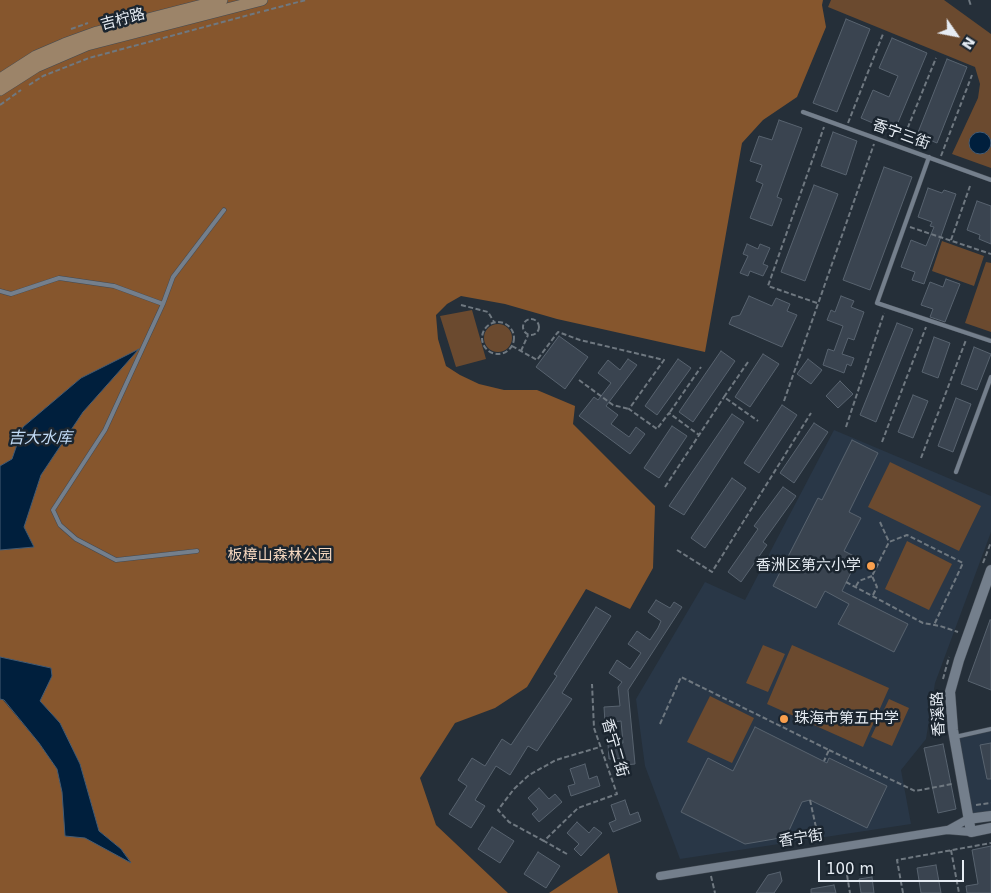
<!DOCTYPE html>
<meta charset="utf-8">
<style>
body{margin:0}
#map{position:relative;width:991px;height:893px;overflow:hidden;background:#252f39;font-family:"DejaVu Sans",sans-serif}
canvas{display:block}
.north{position:absolute;left:931px;top:10px;width:50px;height:50px;-webkit-text-stroke:4px #1b252f;paint-order:stroke;rotate:123deg;font-size:14px;font-weight:700;line-height:20px;text-align:center;color:#e6ecf3}
.north::after{content:'';display:block;margin:auto;width:18px;height:22px;background:#e6ecf3;clip-path:polygon(50% 0,100% 100%,50% 72%,0 100%)}
.scale{position:absolute;left:818px;top:860px;width:146px;height:22px;box-sizing:border-box;border:2px solid #e6ecf3;border-top:0;padding-left:6px;font-size:15px;line-height:18px;white-space:nowrap;color:#e6ecf3;-webkit-text-stroke:4px #1b252f;paint-order:stroke}
</style>
<div id="map">
<canvas width="991" height="893"></canvas>
<div class="north">N</div>
<div class="scale">100 m</div>
</div>
<script>
const ctx = document.querySelector('canvas').getContext('2d');
ctx.lineJoin = 'round';
function paint(path, color) {
  ctx.fillStyle = color;
  ctx.fill(path, 'evenodd');
}
function shape(rows) {
  const path = new Path2D();
  for (const r of rows) {
    if (r.length === 3) {
      path.moveTo(r[0] + r[2], r[1]);
      path.arc(r[0], r[1], r[2], 0, 2 * Math.PI);
      continue;
    }
    path.moveTo(r[0], r[1]);
    for (let i = 2; i < r.length; i += 2) path.lineTo(r[i], r[i + 1]);
  }
  return path;
}
function stroke(path, color, width, dash) {
  ctx.strokeStyle = color;
  ctx.lineWidth = width;
  ctx.lineCap = dash ? 'butt' : 'round';
  ctx.setLineDash(dash || []);
  ctx.stroke(path);
}
function drawText(font, color, halo, rows, align = 'center') {
  ctx.font = font + ' "DejaVu Sans","Noto Sans SC",sans-serif';
  ctx.lineWidth = 5;
  ctx.setLineDash([]);
  ctx.textBaseline = 'middle';
  ctx.strokeStyle = halo;
  ctx.fillStyle = color;
  for (const [text, x, y, turn = 0] of rows) {
    ctx.save();
    ctx.translate(x, y);
    ctx.rotate((+turn || 0) * Math.PI / 180);
    ctx.textAlign = isNaN(turn) ? turn : align;
    if (halo) ctx.strokeText(text, 0, 0);
    ctx.fillText(text, 0, 0);
    ctx.restore();
  }
}
paint(shape([
 [834,430,991,496,991,532,935,683,926,739,901,770,911,824,680,859,645,766,636,699,705,582,745,600],
 [991,728,991,815,969,819,955,737]
]), '#293747');
paint(shape([
 [831,0,944,0,991,34,991,168,952,154,978,98,980,84,975,67,828,7],
 [942,241,984,256,974,286,932,271],
 [986,262,991,263,991,332,965,323],
 [472,310,486,359,456,367,440,316],
 [498,338,14],
 [890,462,981,506,959,551,868,507],
 [907,541,952,564,929,610,885,589],
 [763,645,785,654,768,692,746,683],
 [792,645,889,688,863,747,767,704],
 [710,696,754,718,732,763,687,742],
 [889,699,909,708,892,746,871,737]
]), '#6b4a2f');
paint(shape([
 [0,0,823,0,822,5,826,27,797,97,763,120,742,143,705,352,557,319,505,304,461,296,447,304,436,315,438,339,446,366,460,375,479,384,504,390,537,390,575,406,573,424,655,506,653,568,630,609,586,589,527,687,495,708,455,723,420,778,436,825,508,893,0,893,0,699,3,700,39,743,57,769,62,792,85,837,131,862,121,849,99,831,80,764,60,723,40,701,52,676,51,668,0,657,0,550,34,547,24,527,41,475,83,412,138,350,81,378,23,427,12,459,0,466],
 [609,853,618,893,549,893]
]), '#86562d');
const water = shape([
 [980,143,11],
 [139,349,83,412,41,475,24,527,34,547,0,550,0,466,12,459,23,427,81,378,139,349],
 [0,657,51,668,52,676,40,701,60,723,80,764,99,831,121,849,131,863,85,838,65,836,62,792,57,769,39,743,4,700,0,699,0,657]
]);
paint(water, '#001f3d');
stroke(water, '#455c74', 1);
const building = shape([
 [846,19,870,29,837,112,813,103,846,19],
 [892,38,927,53,894,132,861,118,873,90,889,97,898,76,879,68,892,38],
 [947,59,967,67,937,143,917,135,947,59],
 [779,120,802,128,777,197,782,199,772,226,750,218,763,184,756,181,762,165,750,161,759,136,772,140,779,120],
 [833,132,857,141,846,175,821,166,833,132],
 [884,167,912,177,870,290,843,280,884,167],
 [814,185,838,194,805,281,781,272,814,185],
 [928,188,942,193,944,190,956,194,924,284,912,280,915,272,901,267,911,240,926,246,934,227,930,226,932,222,918,217,928,188],
 [977,201,991,206,991,244,979,239,980,235,967,230,977,201],
 [747,244,758,249,760,244,770,248,763,264,768,266,763,276,750,271,748,276,740,273,748,256,743,254,747,244],
 [946,279,960,284,945,322,930,317,933,309,921,305,930,282,943,287,946,279],
 [749,296,772,306,776,298,790,304,787,311,797,315,782,347,729,324,732,317,740,315,749,296],
 [841,296,854,301,851,307,864,312,854,340,848,338,842,354,854,358,851,366,847,364,844,373,823,365,828,349,834,351,843,326,827,320,831,310,835,312,841,296],
 [897,323,913,329,876,422,860,415,897,323],
 [559,336,588,357,565,389,536,367,559,336],
 [934,337,950,343,938,378,922,372,934,337],
 [974,347,991,354,977,390,961,384,974,347],
 [721,351,735,361,693,422,679,412,721,351],
 [763,354,779,364,750,407,735,397,763,354],
 [628,359,637,365,606,406,618,415,611,424,629,437,636,427,645,434,630,454,579,416,594,397,598,400,611,383,598,373,608,360,620,370,628,359],
 [678,359,691,368,657,415,645,406,678,359],
 [808,359,822,370,811,384,797,374,808,359],
 [840,381,853,394,838,408,826,396,840,381],
 [913,395,928,401,913,438,898,432,913,395],
 [956,398,971,404,953,452,938,446,956,398],
 [782,405,797,415,759,473,744,463,782,405],
 [732,414,744,422,684,515,669,506,732,414],
 [814,423,828,432,794,483,780,473,814,423],
 [672,426,687,436,659,478,644,468,672,426],
 [852,440,878,453,849,512,861,518,844,551,858,558,842,591,908,624,894,652,838,624,849,604,825,591,816,608,773,586,818,498,822,500,852,440],
 [732,478,746,488,705,548,691,538,732,478],
 [783,487,796,496,763,542,767,545,741,582,728,572,758,529,754,526,783,487],
 [656,600,670,608,674,602,682,607,628,690,635,764,625,765,624,758,609,759,608,744,623,743,621,721,605,723,604,707,620,706,618,687,622,682,609,673,617,660,630,669,641,653,628,644,637,631,650,640,658,628,661,621,648,612,656,600],
 [596,607,611,616,562,693,572,699,537,751,528,746,510,775,496,766,475,800,485,806,471,828,449,814,467,786,458,780,472,758,485,766,502,739,511,745,557,676,554,674,596,607],
 [990,620,991,620,991,690,968,681,990,620],
 [755,727,827,763,829,758,887,786,867,828,810,800,802,802,786,837,745,844,681,812,708,758,733,771,755,727],
 [991,743,991,779,987,779,980,745,991,743],
 [943,744,956,809,938,813,924,748,943,744],
 [585,764,589,779,597,776,600,786,571,796,568,786,575,784,570,769,585,764],
 [539,788,549,799,555,794,562,802,539,822,532,814,538,809,528,798,539,788],
 [625,800,630,815,638,812,641,821,613,832,609,823,616,820,611,805,625,800],
 [577,822,589,833,594,827,602,833,581,856,574,849,579,844,567,833,577,822],
 [492,827,514,841,500,863,478,849,492,827],
 [991,846,991,893,967,893,966,886,978,884,972,850,991,846],
 [538,852,560,866,546,888,524,874,538,852],
 [936,865,941,893,921,893,917,868,936,865],
 [780,872,782,881,774,893,756,893,768,875,780,872],
 [872,877,874,893,861,893,859,879,872,877],
 [834,885,836,893,811,893,811,889,834,885]
]);
paint(building, '#3a4450');
stroke(building, '#58636f', 1);
const service = shape([
 [803,112,991,180],
 [929,157,877,303,991,341],
 [0,291,11,294,59,278,114,286,163,304,105,430,53,510,60,525,76,539,116,560,197,551],
 [163,304,173,277,224,210],
 [956,472,991,377],
 [955,737,991,729]
]);
const minor = shape([
 [948,830,968,819],
 [660,876,947,830,971,832]
]);
const tertiary = shape([
 [991,570,959,660,950,692,953,730,971,832,991,828],
 [968,819,991,816]
]);
const secondary = shape([
 [0,79,36,56,64,44,97,32,222,0],
 [0,90,36,67,87,45,262,0]
]);
stroke(service, '#424a53', 5);
stroke(minor, '#424a53', 9);
stroke(tertiary, '#424a53', 11);
stroke(secondary, '#424a53', 12);
stroke(shape([
 [969,0,971,6],
 [264,11,306,0],
 [71,29,88,23],
 [29,85,43,76,89,58,260,12],
 [0,105,21,90],
 [848,123,883,34],
 [902,142,936,58],
 [941,156,972,75],
 [910,227,991,254],
 [951,240,970,186],
 [817,303,768,286,824,127],
 [461,305,488,312,494,322],
 [531,327,8],
 [498,338,16],
 [512,346,537,360,558,332,580,340,664,360,629,409,657,429,669,413,699,435],
 [521,351,528,335],
 [748,362,724,397,758,421],
 [579,380,613,405,629,409],
 [784,401,874,144],
 [670,412,701,367],
 [846,427,884,313],
 [882,442,926,327],
 [921,458,966,340],
 [665,487,724,397],
 [880,522,889,542],
 [677,550,712,572,811,413],
 [983,563,991,542],
 [846,582,923,623,940,626,958,632],
 [856,586,859,581,872,576],
 [873,595,877,587,872,576,889,542,907,535,963,563,934,625],
 [943,679,949,657],
 [660,724,681,677,829,750,824,761],
 [829,750,915,791,952,784],
 [810,800,819,841],
 [976,805,991,803],
 [544,841,509,822,498,810,514,789,529,775,556,760,600,747],
 [951,850,959,893],
 [567,854,544,841,578,808,617,794,594,728,592,684],
 [847,875,850,893],
 [711,876,715,893],
 [903,893,897,860,991,843]
]), '#6f7880', 2, [5, 2.5]);
stroke(service, '#747f8c', 4);
stroke(minor, '#747f8c', 8);
stroke(tertiary, '#747f8c', 10);
stroke(secondary, '#9c8469', 11);
for (const [x, y, r, color] of [
 [871,566,5,"#f99f4d"],
 [784,719,5,"#f99f4d"]
]) {
  const dot = new Path2D();
  dot.arc(x, y, r, 0, 2 * Math.PI);
  ctx.fillStyle = color;
  ctx.fill(dot);
  stroke(dot, '#1b252f', 2);
}
drawText('15px', '#e6ecf3', '#1b252f', [
 ["吉柠路",123,20,-15],
 ["香宁三街",901,135,20],
 ["香溪路",939,714,-93],
 ["香宁二街",614,748,74],
 ["香宁街",801,839,-9]
]);
drawText('15px', '#f5d7bf', '#1b252f', [
 ["板樟山森林公园",280,556]
]);
drawText('15px', '#e6ecf3', '#1b252f', [
 ["香洲区第六小学",861,566],
 ["珠海市第五中学",794,719,"left"]
], 'right');
drawText('italic 16px', '#c3dcf7', '#1b252f', [
 ["吉大水库",40,439]
]);
</script>
